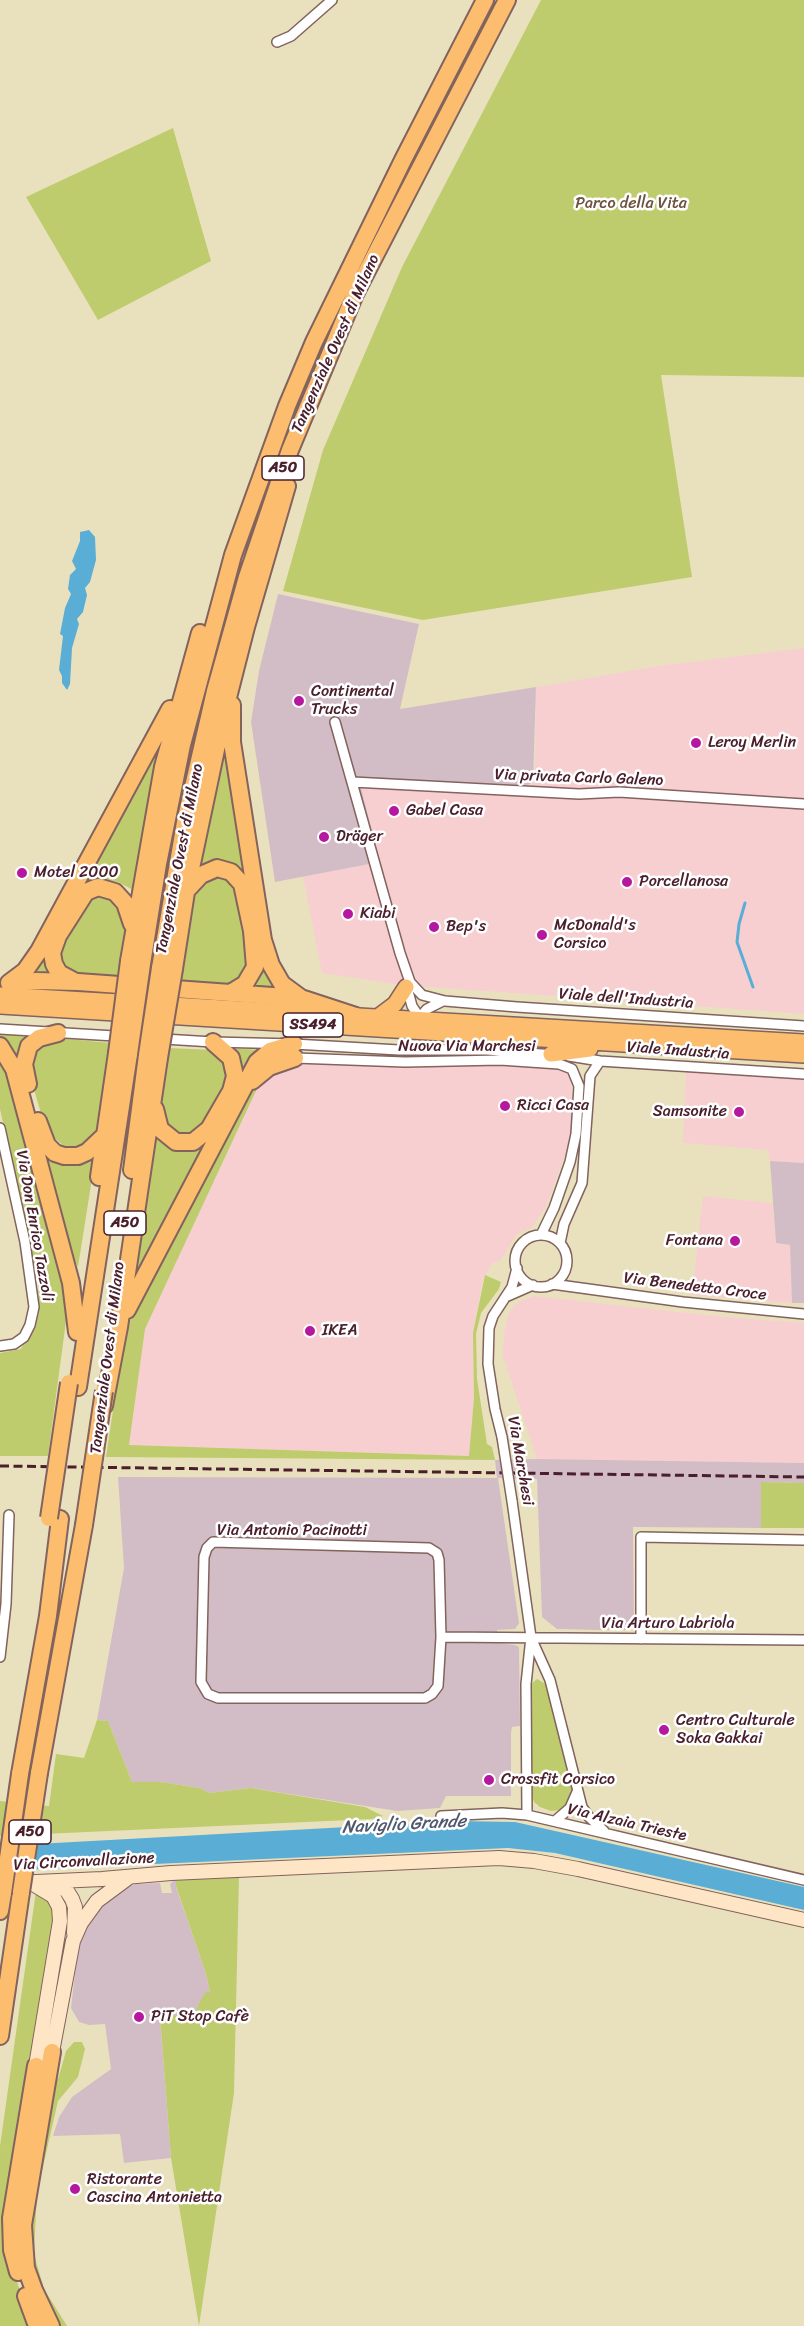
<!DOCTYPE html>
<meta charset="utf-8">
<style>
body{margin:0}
canvas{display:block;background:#e9e1be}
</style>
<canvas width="804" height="2326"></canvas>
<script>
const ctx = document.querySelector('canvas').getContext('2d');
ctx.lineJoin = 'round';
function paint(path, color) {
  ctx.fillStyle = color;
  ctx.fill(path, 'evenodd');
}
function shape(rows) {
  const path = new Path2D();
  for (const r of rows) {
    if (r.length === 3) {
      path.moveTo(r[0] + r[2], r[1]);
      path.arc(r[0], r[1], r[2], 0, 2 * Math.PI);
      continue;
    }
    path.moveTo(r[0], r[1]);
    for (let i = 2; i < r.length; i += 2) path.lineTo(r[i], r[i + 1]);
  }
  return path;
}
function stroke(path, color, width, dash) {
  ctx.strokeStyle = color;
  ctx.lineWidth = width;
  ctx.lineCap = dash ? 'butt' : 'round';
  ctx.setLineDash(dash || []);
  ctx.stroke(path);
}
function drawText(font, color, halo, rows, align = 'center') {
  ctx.font = font + ' Sriracha,sans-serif';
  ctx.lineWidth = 5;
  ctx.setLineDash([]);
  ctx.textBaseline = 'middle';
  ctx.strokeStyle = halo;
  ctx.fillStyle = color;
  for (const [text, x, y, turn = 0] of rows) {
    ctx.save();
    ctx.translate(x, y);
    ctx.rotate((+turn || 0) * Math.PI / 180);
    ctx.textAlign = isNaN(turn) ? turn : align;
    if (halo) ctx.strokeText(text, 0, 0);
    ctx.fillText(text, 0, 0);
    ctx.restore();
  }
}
paint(shape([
 [804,648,804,1014,401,985,322,973,303,877,379,862,359,780,510,786,531,785,535,771,536,687,665,665],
 [300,1060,460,1062,564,1068,571,1076,573,1129,570,1142,545,1209,532,1227,516,1235,501,1260,493,1263,483,1278,473,1333,474,1398,469,1456,129,1445,145,1329,261,1080],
 [686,1070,804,1078,804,1163,770,1161,768,1150,683,1143],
 [703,1196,772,1203,776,1243,790,1245,792,1303,692,1295],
 [534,1296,724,1317,804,1323,804,1463,537,1459,503,1356,504,1333,509,1312,518,1302]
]), '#f7cfd1');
paint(shape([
 [278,594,419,624,400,709,536,687,533,782,526,786,510,786,359,780,380,862,275,882,251,722,259,671],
 [770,1161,804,1163,804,1303,792,1303,790,1245,776,1243],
 [537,1459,804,1463,804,1483,761,1482,761,1528,633,1527,634,1622,626,1630,600,1630,557,1629,542,1617,537,1479,498,1478,519,1623,515,1629,497,1630,498,1643,515,1645,519,1647,520,1726,512,1727,511,1733,511,1796,446,1796,440,1808,397,1811,251,1788,209,1793,200,1788,160,1782,132,1782,108,1721,97,1720,124,1568,118,1477,497,1478,495,1460],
 [176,1878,176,1887,206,1974,210,1992,200,2001,195,2013,160,2018,171,2158,124,2163,120,2134,53,2136,59,2117,72,2097,111,2069,105,2024,89,2025,79,2022,71,2008,78,1947,87,1925,101,1906,123,1889,136,1884,160,1883,162,1893,172,1893,170,1884]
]), '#d2bdc6');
paint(shape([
 [541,0,804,0,804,377,661,375,692,577,423,620,283,591,323,450,402,267],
 [173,128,211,261,98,320,26,197],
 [223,734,265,968,270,980,278,992,250,988,246,878,242,871,232,863,223,860,213,860,199,865],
 [162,741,135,891,118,882,102,879,97,879,82,888,54,973,27,974,156,743],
 [204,875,232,876,252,960,237,986,178,986,189,904],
 [105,890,128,917,120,980,64,972,58,946,83,902],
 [0,1034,28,1037,22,1072,38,1128,47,1147,96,1153,78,1267,69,1248,0,1042],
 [58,1038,111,1043,98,1129,82,1145,76,1146,64,1146,50,1134,43,1120,30,1076,30,1050],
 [169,1048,212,1050,217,1052,230,1071,211,1120,193,1134,176,1133,166,1124,159,1103],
 [228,1048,261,1050,137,1275,135,1275,154,1129,184,1146,234,1091],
 [0,1053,3,1056,55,1245,68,1306,48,1456,0,1456,0,1353,21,1349,35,1324,39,1313,38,1284,0,1109],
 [259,1079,261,1080,145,1329,129,1445,469,1456,474,1398,473,1333,485,1275,501,1282,499,1289,481,1313,476,1334,477,1379,487,1444,492,1447,495,1460,106,1457,123,1344,138,1295],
 [761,1482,804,1483,804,1528,761,1528],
 [537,1679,546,1684,573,1788,573,1796,567,1805,560,1810,551,1811,540,1807,534,1802,531,1794,530,1685],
 [97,1720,108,1721,132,1782,160,1782,200,1788,209,1793,251,1788,365,1807,383,1816,372,1819,0,1836,0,1801,49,1806,56,1754,84,1758],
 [239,1877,234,2093,199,2326,171,2158,160,2017,195,2013,200,2001,206,1992,210,1992,206,1974,176,1886,176,1878],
 [36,1891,44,1893,56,1915,12,2261,18,2285,33,2326,0,2326,0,2146],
 [74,2042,82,2042,85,2049,78,2077,58,2101,37,2193,34,2254,44,2289,67,2326,58,2326,31,2268,29,2230,51,2095,59,2076,66,2051]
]), '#bfcc6e');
paint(shape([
 [89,530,95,537,96,560,90,582,85,588,87,595,83,612,77,619,79,624,72,648,70,684,67,690,62,683,62,676,59,670,63,636,60,634,65,608,71,594,68,589,70,575,76,569,72,561,80,541,80,532],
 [457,1821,515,1822,804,1887,804,1910,555,1853,508,1848,0,1871,0,1846]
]), '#5aaed6');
stroke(shape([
 [745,903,739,924,737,942,753,987]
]), '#5aaed6', 3);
const minor = shape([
 [277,42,291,36,332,0],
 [335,722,400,953,410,982,422,995,445,1001,517,1007,804,1026],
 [353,782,579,794,619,792,804,804],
 [406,984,412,1006,422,1021],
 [419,1018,427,1009,443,1001],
 [0,1029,213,1042,294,1044,399,1050,487,1050,555,1055],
 [569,1056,600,1061,804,1074],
 [295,1058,405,1062,500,1060,559,1064,572,1069,579,1086,576,1134,570,1162,554,1208,541,1235],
 [0,1128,25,1242,34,1307,30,1325,24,1337,14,1344,0,1346],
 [541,1261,26],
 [560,1243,564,1224,582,1183,590,1076,600,1061],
 [552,1284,683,1302,804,1314],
 [508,1296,533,1285],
 [502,1437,495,1409,488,1364,489,1328,493,1316,512,1287,517,1268],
 [512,1501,531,1637,526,1684,527,1815],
 [213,1542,429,1548,437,1553,439,1560,441,1637,438,1686,432,1694,425,1698,218,1698,208,1694,201,1682,204,1557,207,1548,213,1542],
 [441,1637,804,1640],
 [641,1639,641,1537,804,1540],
 [532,1640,550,1680,582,1807,589,1817,604,1831],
 [0,1657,6,1604,9,1515],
 [441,1816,502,1813,527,1815,804,1880],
 [555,1821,570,1808,577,1792]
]);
const secondary = shape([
 [54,1882,67,1891,72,1899,75,1907,74,1933],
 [14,1883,102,1879,171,1873,499,1858,534,1861,578,1869,804,1920],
 [33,1884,53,1896,59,1907,60,1921,36,2066],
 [52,2052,73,1941,81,1923,97,1901,128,1878]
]);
const primary = shape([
 [0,995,804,1042],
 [0,1006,804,1055],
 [379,1016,395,1004,406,987],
 [551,1054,590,1049]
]);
const motorway = shape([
 [232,705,232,742,263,940,271,965,282,984,301,998,356,1016],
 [186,891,201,875,217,868,231,872,242,884,252,931,255,967,245,984,232,992],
 [129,961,163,767,200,633],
 [142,964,158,864,182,745,233,555,287,406,314,342,403,160,485,0],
 [160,968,185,822,215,691,247,577,290,450,355,294,507,0],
 [174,969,186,892,222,721,246,627,287,486],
 [74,981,59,973,54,964,52,953,58,936,86,892,98,887,115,892,125,903,132,924],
 [9,983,25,971,39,951,170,709],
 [9,983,36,981,78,982,300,998],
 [0,1046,14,1069,71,1283,77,1332],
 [252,1081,269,1067,295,1058],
 [28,1084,24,1064,29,1046,39,1038,58,1033],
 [155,1109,160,1129,176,1142,193,1142,209,1129,231,1091,235,1076,231,1058,213,1042],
 [38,1121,47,1145,55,1153,64,1156,78,1156,87,1152,105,1135],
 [132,1170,147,1055],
 [99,1177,117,1053],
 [127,1310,257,1062,270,1051,294,1044],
 [78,1387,129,1054],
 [104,1406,119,1327,159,1058],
 [39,1773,84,1525],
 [20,1774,48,1616,60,1519],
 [0,1911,3,1893],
 [0,2036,21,1892],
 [18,2272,12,2250,11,2218,36,2066],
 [26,2296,37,2326],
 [51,2326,34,2290,26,2268,23,2225,52,2052]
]);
stroke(minor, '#82635e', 12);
stroke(secondary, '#82635e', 16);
stroke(primary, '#82635e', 18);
stroke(motorway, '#82635e', 20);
stroke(minor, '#fff', 9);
stroke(secondary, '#fee5c5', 14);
stroke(primary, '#fcbd6f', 15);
stroke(motorway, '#fcbd6f', 16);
stroke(shape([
 [0,1466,804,1477]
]), '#4a1f2b', 3, [9, 4.5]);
const minorBridge = shape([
 [502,1437,512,1501]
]);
const motorwayBridge = shape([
 [117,1053,129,961],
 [129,1054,142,964],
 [147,1055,160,968],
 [159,1058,174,969],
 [49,1518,69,1383],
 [84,1525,104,1391],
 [21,1892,39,1773],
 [3,1893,20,1774]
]);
stroke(minorBridge, '#82635e', 12, []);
stroke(motorwayBridge, '#82635e', 20, []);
stroke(minorBridge, '#fff', 9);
stroke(motorwayBridge, '#fcbd6f', 16);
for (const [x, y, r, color] of [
 [299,701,6,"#b5179e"],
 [696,743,6,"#b5179e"],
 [394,811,6,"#b5179e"],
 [324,837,6,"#b5179e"],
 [22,873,6,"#b5179e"],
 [627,882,6,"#b5179e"],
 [348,914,6,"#b5179e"],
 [434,927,6,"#b5179e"],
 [542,935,6,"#b5179e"],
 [505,1106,6,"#b5179e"],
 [739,1112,6,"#b5179e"],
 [735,1241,6,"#b5179e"],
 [310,1331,6,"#b5179e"],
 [664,1730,6,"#b5179e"],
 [489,1780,6,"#b5179e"],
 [139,2017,6,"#b5179e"],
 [75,2189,6,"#b5179e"]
]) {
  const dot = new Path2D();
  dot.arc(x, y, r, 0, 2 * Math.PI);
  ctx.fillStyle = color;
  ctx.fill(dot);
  stroke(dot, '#fff', 2);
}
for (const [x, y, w] of [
 [283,468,42],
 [313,1025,60],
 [125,1223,42],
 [30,1832,42]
]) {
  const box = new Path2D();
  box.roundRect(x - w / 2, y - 12, w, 24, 4.5);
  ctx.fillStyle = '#fff';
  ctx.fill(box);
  stroke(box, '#4a1f2b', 1.5);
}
drawText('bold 15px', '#4a1f2b', null, [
 ["A50",283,468],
 ["SS494",313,1025],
 ["A50",125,1223],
 ["A50",30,1832]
]);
drawText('16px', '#6d533f', '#fff', [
 ["Parco della Vita",631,204]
]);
drawText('16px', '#4a1f2b', '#fff', [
 ["Tangenziale Ovest di Milano",336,344,-66],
 ["Via privata Carlo Galeno",579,778,2],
 ["Tangenziale Ovest di Milano",180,859,-79],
 ["Viale dell'Industria",626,999,4],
 ["Nuova Via Marchesi",467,1047],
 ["Viale Industria",678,1051,4],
 ["Via Don Enrico Tazzoli",34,1226,80],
 ["Via Benedetto Croce",695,1287,7],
 ["Tangenziale Ovest di Milano",108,1358,-83],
 ["Via Marchesi",520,1461,80],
 ["Via Antonio Pacinotti",292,1531],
 ["Via Arturo Labriola",668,1624],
 ["Via Alzaia Trieste",627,1823,13],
 ["Via Circonvallazione",84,1862,-3]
]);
drawText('16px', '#4a1f2b', '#fff', [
 ["Continental",311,692],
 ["Trucks",311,710],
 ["Leroy Merlin",708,743],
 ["Gabel Casa",406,811],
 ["Dräger",336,837],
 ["Motel 2000",34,873],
 ["Porcellanosa",639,882],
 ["Kiabi",360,914],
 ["McDonald's",554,926],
 ["Corsico",554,944],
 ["Bep's",446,927],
 ["Ricci Casa",517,1106],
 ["Samsonite",727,1112,"right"],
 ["Fontana",723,1241,"right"],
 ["IKEA",322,1331],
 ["Centro Culturale",676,1721],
 ["Soka Gakkai",676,1739],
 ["Crossfit Corsico",501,1780],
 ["PiT Stop Cafè",151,2017],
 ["Ristorante",87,2180],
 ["Cascina Antonietta",87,2198]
], 'left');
drawText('italic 18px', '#50586f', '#fff', [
 ["Naviglio Grande",404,1825,-3]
]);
</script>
